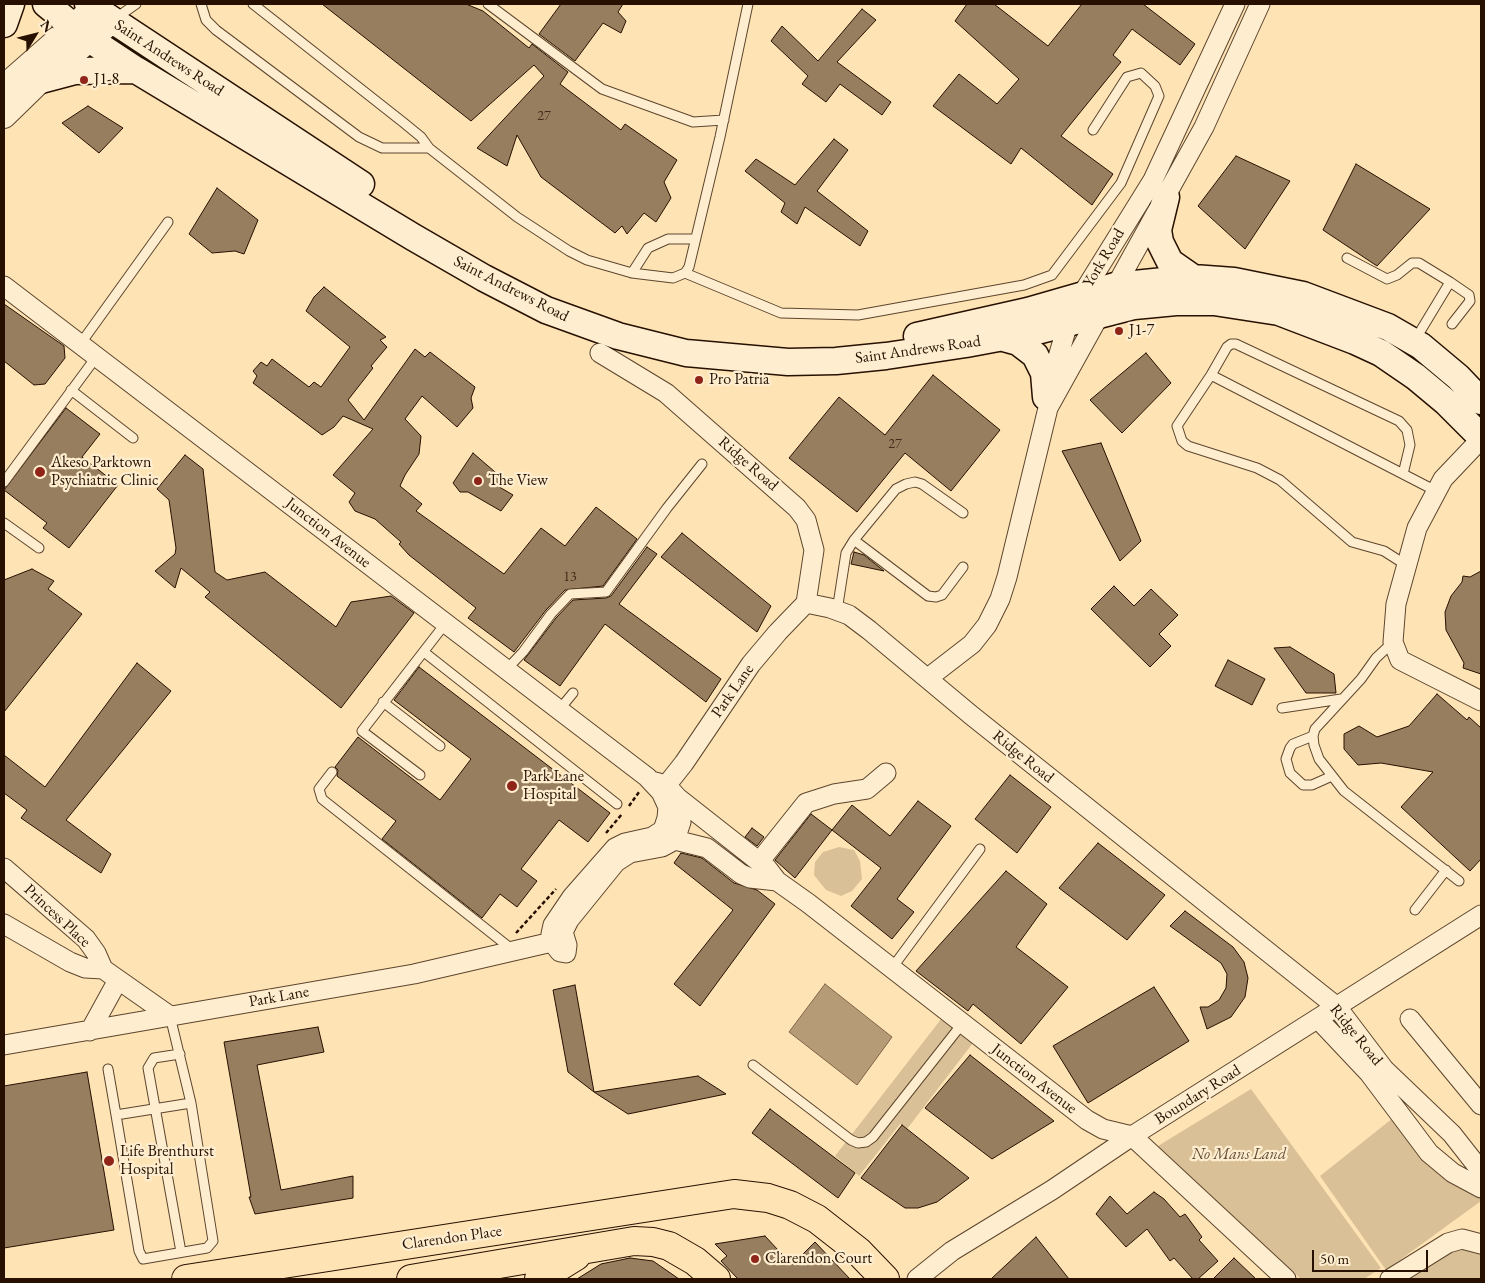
<!DOCTYPE html>
<style>
body{margin:0}
#map{position:relative;width:1485px;height:1283px;overflow:hidden;background:#fee4b5;font-family:"EB Garamond",serif}
canvas{display:block}
.frame{position:absolute;inset:0;border:5px solid #271000;pointer-events:none}
.north{position:absolute;left:10px;top:10px;width:50px;height:50px;-webkit-text-stroke:4px #feedcf;paint-order:stroke;rotate:54deg;font-size:14px;font-weight:700;line-height:20px;text-align:center;color:#271000}
.north::after{content:'';display:block;margin:auto;width:18px;height:22px;background:#271000;clip-path:polygon(50% 0,100% 100%,50% 72%,0 100%)}
.scale{position:absolute;left:1312px;top:1250px;width:116px;height:22px;box-sizing:border-box;border:2px solid #271000;border-top:0;padding-left:6px;font-size:15px;line-height:18px;white-space:nowrap;color:#271000;-webkit-text-stroke:4px #feedcf;paint-order:stroke}
</style>
<div id="map">
<canvas width="1485" height="1283"></canvas>
<div class="frame"></div>
<div class="north">N</div>
<div class="scale">50 m</div>
</div>
<script>
const ctx = document.querySelector('canvas').getContext('2d');
ctx.lineJoin = 'round';
function paint(path, color) {
  ctx.fillStyle = color;
  ctx.fill(path, 'evenodd');
}
function shape(rows) {
  const path = new Path2D();
  for (const r of rows) {
    path.moveTo(r[0], r[1]);
    for (let i = 2; i < r.length; i += 2) path.lineTo(r[i], r[i + 1]);
  }
  return path;
}
function stroke(path, color, width, dash) {
  ctx.strokeStyle = color;
  ctx.lineWidth = width;
  ctx.lineCap = dash ? 'butt' : 'round';
  ctx.setLineDash(dash || []);
  ctx.stroke(path);
}
function drawText(font, color, halo, rows, align = 'center') {
  ctx.font = font + ' "EB Garamond",serif';
  ctx.lineWidth = 4.5;
  ctx.setLineDash([]);
  ctx.textBaseline = 'middle';
  ctx.strokeStyle = halo;
  ctx.fillStyle = color;
  for (const [text, x, y, turn = 0] of rows) {
    ctx.save();
    ctx.translate(x, y);
    ctx.rotate((+turn || 0) * Math.PI / 180);
    ctx.textAlign = isNaN(turn) ? turn : align;
    if (halo) ctx.strokeText(text, 0, 0);
    ctx.fillText(text, 0, 0);
    ctx.restore();
  }
}
paint(shape([
 [839,847,854,850,860,861,862,879,852,891,841,896,826,890,814,875,815,862,823,852],
 [945,1014,976,1039,907,1129,900,1124,859,1176,835,1156],
 [1251,1089,1381,1268,1364,1279,1301,1279,1158,1146],
 [1393,1118,1481,1196,1481,1201,1386,1270,1320,1176],
 [1456,1248,1481,1251,1481,1279,1404,1279]
]), '#d9c096');
const water = shape([
 [825,984,892,1037,857,1085,789,1032,825,984]
]);
paint(water, '#b59c77');
stroke(water, '#7c6447', 1);
const building = shape([
 [322,4,466,4,483,11,529,48,532,44,568,72,560,84,621,130,625,124,677,160,664,182,671,198,656,222,644,213,627,234,622,226,615,233,541,177,517,135,507,166,477,148,544,76,534,65,471,121,322,4],
 [561,4,623,4,618,12,626,21,621,33,603,23,575,61,539,34,561,4],
 [967,4,994,4,1048,46,1082,4,1143,4,1195,44,1180,65,1132,29,1113,55,1121,62,1061,136,1113,174,1092,205,1021,148,1011,164,933,106,959,74,997,104,1019,79,955,21,967,4],
 [862,9,876,20,837,62,891,102,882,115,840,84,826,102,802,84,808,76,771,41,782,26,818,61,862,9],
 [88,106,123,128,99,153,62,123,88,106],
 [834,139,848,150,817,191,868,231,860,246,805,207,797,224,781,212,785,203,745,171,756,159,795,185,834,139],
 [1236,156,1290,181,1245,249,1198,206,1236,156],
 [1356,164,1430,209,1377,266,1323,230,1356,164],
 [217,188,258,220,244,254,235,251,212,253,189,234,217,188],
 [324,287,386,337,380,340,387,347,371,366,373,368,348,400,364,420,415,349,425,357,430,352,475,387,471,398,473,408,457,427,422,396,405,419,421,436,419,454,405,475,400,486,422,504,416,511,504,574,541,528,565,546,596,507,637,539,603,586,565,590,546,610,514,652,468,618,476,608,409,555,399,544,401,542,375,519,355,511,349,502,355,493,333,475,373,429,343,416,334,427,322,435,253,383,257,376,253,371,261,362,267,366,272,359,309,387,314,382,321,387,350,347,306,311,314,297,324,287],
 [4,304,64,346,65,358,45,384,34,385,4,361,4,304],
 [1146,353,1171,383,1122,433,1090,400,1146,353],
 [933,375,1000,430,951,491,905,453,857,512,789,458,839,397,885,435,933,375],
 [66,408,100,434,82,457,118,485,69,548,43,528,47,523,4,490,66,408],
 [1101,443,1141,541,1120,561,1062,451,1101,443],
 [473,453,502,478,496,485,513,495,501,511,468,492,460,492,453,483,473,453],
 [185,455,203,469,215,572,227,580,265,572,336,627,351,602,391,596,414,613,341,708,205,597,210,592,181,568,175,588,155,571,175,554,176,548,169,500,157,489,185,455],
 [682,533,771,606,757,632,661,557,682,533],
 [647,547,657,554,619,604,721,679,706,702,605,624,560,686,524,660,556,618,573,600,606,598,611,596,647,547],
 [854,552,864,555,884,571,851,564,854,552],
 [32,569,54,581,48,589,82,614,4,712,4,580,32,569],
 [1481,571,1481,674,1463,668,1464,663,1446,630,1445,612,1451,596,1462,582,1463,576,1470,577,1481,571],
 [1114,586,1134,606,1151,589,1178,615,1159,634,1171,646,1150,667,1091,609,1114,586],
 [1290,647,1334,674,1336,693,1306,693,1274,648,1290,647],
 [1228,660,1265,679,1252,705,1215,686,1228,660],
 [137,663,171,691,66,820,111,854,101,873,21,818,27,810,4,793,4,755,45,787,137,663],
 [419,667,610,813,588,842,559,820,521,869,537,881,517,907,500,894,482,918,382,839,396,821,337,776,338,770,335,767,358,737,440,800,471,759,394,700,419,667],
 [1437,694,1467,720,1469,717,1481,728,1481,859,1470,871,1401,807,1433,772,1381,763,1358,765,1344,749,1344,734,1359,726,1377,737,1409,726,1437,694],
 [1010,775,1051,807,1017,853,975,819,1010,775],
 [918,801,951,826,897,899,914,912,892,939,851,906,881,868,832,830,852,805,890,836,918,801],
 [811,814,832,830,795,878,775,860,811,814],
 [752,828,764,837,757,846,745,837,752,828],
 [1098,843,1165,895,1127,940,1059,888,1098,843],
 [681,853,702,858,734,883,757,890,775,904,700,1006,674,984,733,910,674,863,681,853],
 [1006,871,1047,904,1016,947,1068,987,1021,1044,973,1004,968,1011,916,971,1006,871],
 [1185,911,1233,947,1244,962,1248,978,1245,997,1231,1017,1207,1029,1200,1007,1208,1007,1219,1000,1226,988,1227,974,1221,963,1170,926,1185,911],
 [575,985,594,1092,568,1072,553,990,575,985],
 [1154,987,1189,1041,1088,1103,1053,1046,1154,987],
 [318,1027,324,1052,257,1065,281,1190,353,1176,353,1198,255,1214,249,1197,251,1197,224,1042,318,1027],
 [970,1055,1054,1121,992,1159,925,1108,970,1055],
 [87,1072,114,1230,4,1248,4,1086,87,1072],
 [698,1076,726,1094,628,1114,594,1092,698,1076],
 [770,1109,855,1173,838,1198,752,1133,770,1109],
 [902,1125,969,1178,937,1202,918,1208,905,1208,861,1178,902,1125],
 [1154,1192,1164,1199,1180,1217,1185,1214,1202,1237,1199,1240,1218,1261,1198,1279,1193,1279,1174,1258,1170,1261,1147,1229,1126,1247,1096,1214,1110,1196,1127,1214,1154,1192],
 [765,1236,792,1265,815,1242,850,1279,738,1279,721,1261,727,1256,715,1244,765,1236],
 [1036,1237,1069,1279,991,1279,1036,1237],
 [630,1258,653,1261,679,1279,577,1279,601,1264,630,1258],
 [1234,1258,1256,1279,1213,1279,1234,1258]
]);
paint(building, '#977e5e');
stroke(building, '#271000', 1);
const service = shape([
 [201,4,206,20,216,30,359,137,382,148,429,148],
 [253,4,404,123,421,137,429,148,517,217,569,251,587,260,632,273,673,278,685,273,689,267,720,137,748,4],
 [488,4,602,89,693,122,724,120],
 [116,18,136,4],
 [1347,258,1387,279,1397,275,1412,263,1419,263,1450,282],
 [632,273,648,248,668,239,695,239],
 [685,273,781,313,858,315,1024,285,1052,275,1121,183,1159,96,1155,86,1141,73,1127,77,1093,130],
 [1415,340,1450,282,1469,295,1470,301,1452,324],
 [81,343,168,222],
 [1211,375,1227,347,1231,344,1236,344,1399,421,1407,430,1410,445,1403,474],
 [71,390,133,438],
 [4,482,97,356],
 [4,523,39,548],
 [854,540,928,596,936,597,942,595,963,567],
 [1406,565,1384,551,1352,542,1280,480,1257,468,1188,446,1182,441,1177,426,1211,375,1436,491],
 [837,611,846,553,854,540,896,489,906,484,915,482,922,484,963,513],
 [1393,642,1376,658,1361,679,1315,729,1313,736,1314,745,1319,759,1344,791,1459,881],
 [424,652,617,804],
 [506,670,523,652,551,614,570,594,606,592,667,508,702,464],
 [383,702,440,746],
 [1282,708,1341,699],
 [559,710,573,693],
 [1313,736,1293,744,1290,748,1286,759,1290,773,1303,785,1312,785,1332,776],
 [332,772,319,789,322,799,514,951],
 [420,775,362,731,445,624],
 [1415,910,1446,870],
 [892,968,980,849],
 [170,1016,191,1103,213,1241,207,1248,143,1259,139,1251,116,1115,191,1103],
 [180,1054,154,1058,148,1068,181,1252],
 [753,1065,851,1140,858,1143,866,1142,873,1137,962,1024],
 [108,1069,116,1115]
]);
const minor = shape([
 [4,286,647,777,661,792,668,807,667,818,663,830,652,837,625,843,615,848,572,897,553,925,551,934,552,942,560,952,566,953,567,945,563,932,569,920,616,862,630,853,662,847,675,840,681,822,678,798,666,785,651,781],
 [600,353,666,393,797,508,806,520,814,550,806,603],
 [1049,388,1068,323,1081,296,1153,180,1235,4],
 [1481,439,1443,479,1417,528,1396,604,1393,642,1400,660,1481,701],
 [806,603,830,608,849,615,869,630,971,715,1337,1007,1384,1069,1452,1134,1481,1171],
 [928,678,972,644,987,625,1000,599,1007,577,1048,408,1204,127,1260,4],
 [661,792,684,763,751,664,778,632,806,603],
 [678,798,767,868,777,881,808,903,1087,1120,1103,1129,1132,1136,1286,1279],
 [666,833,675,840,707,848,741,874,750,878,777,881],
 [759,862,806,803,834,794,867,789,886,773],
 [4,868,86,939,96,953,103,969],
 [4,924,70,962,85,968,103,969,170,1016],
 [1410,1019,1481,1105],
 [1319,1020,1369,1073,1429,1153,1453,1173,1481,1188],
 [90,1031,118,980],
 [4,1045,414,974,552,942],
 [917,1279,952,1251,1052,1190,1132,1136,1481,915],
 [1390,1279,1448,1243,1462,1239,1481,1244]
]);
const tertiary = shape([
 [4,87,87,14],
 [4,116,41,80,112,21]
]);
const secondary = shape([
 [46,4,89,39,136,70,413,237,484,278,546,310,618,336,686,353,788,362,836,361,886,356,966,344,1041,330,1134,306,1176,302,1214,302,1279,312,1355,341,1381,353,1416,377,1446,402,1481,437],
 [88,4,361,184],
 [4,24,11,4],
 [41,80,75,71,136,70],
 [1166,197,1158,230,1160,242,1170,262,1193,278],
 [917,336,1028,311,1115,286,1193,278,1234,281,1303,295,1388,327,1421,346,1458,377,1481,401],
 [1000,337,1018,342,1035,355,1044,373,1046,397]
]);
const primary = shape([
 [186,1279,734,1194,768,1198,790,1205,817,1219,858,1251,885,1279],
 [411,1279,634,1241,653,1242,669,1246,695,1261,716,1279],
 [539,1279,576,1256]
]);
stroke(service, '#5d452d', 11);
stroke(minor, '#5d452d', 21);
stroke(tertiary, '#5d452d', 26);
stroke(secondary, '#271000', 29);
stroke(primary, '#271000', 30);
stroke(shape([
 [629,806,639,792],
 [606,833,622,814],
 [516,933,556,889]
]), '#271000', 2.5, [4, 2.5]);
stroke(service, '#feedcf', 9);
stroke(minor, '#feedcf', 19);
stroke(tertiary, '#feedcf', 24);
stroke(secondary, '#feedcf', 26);
stroke(primary, '#fee4b5', 28);
for (const [x, y, r, color] of [
 [84,80,5,"#8f2418"],
 [1119,331,5,"#8f2418"],
 [699,380,5,"#8f2418"],
 [40,472,6,"#8f2418"],
 [478,481,5,"#8f2418"],
 [512,786,6,"#8f2418"],
 [109,1161,6,"#8f2418"],
 [755,1259,5,"#8f2418"]
]) {
  const dot = new Path2D();
  dot.arc(x, y, r, 0, 2 * Math.PI);
  ctx.fillStyle = color;
  ctx.fill(dot);
  stroke(dot, '#feedcf', 2);
}
drawText('14px', '#432c18', null, [
 ["27",544,116],
 ["27",895,444],
 ["13",570,577]
]);
drawText('16px', '#271000', '#feedcf', [
 ["Saint Andrews Road",169,58,33],
 ["York Road",1104,258,-59],
 ["Saint Andrews Road",511,289,27],
 ["Saint Andrews Road",918,350,-8],
 ["Ridge Road",748,464,41],
 ["Junction Avenue",328,533,38],
 ["Park Lane",733,691,-55],
 ["Ridge Road",1023,757,39],
 ["Princess Place",57,916,43],
 ["Park Lane",279,997,-10],
 ["Ridge Road",1356,1035,51],
 ["Junction Avenue",1034,1079,38],
 ["Boundary Road",1198,1095,-32],
 ["Clarendon Place",452,1238,-8]
]);
drawText('16px', '#271000', '#feedcf', [
 ["J1-8",94,80],
 ["J1-7",1129,331],
 ["Pro Patria",709,380],
 ["Akeso Parktown",51,463],
 ["Psychiatric Clinic",51,481],
 ["The View",488,481],
 ["Park Lane",523,777],
 ["Hospital",523,795],
 ["Life Brenthurst",120,1152],
 ["Hospital",120,1170],
 ["Clarendon Court",765,1259]
], 'left');
drawText('italic 16px', '#654e34', '#feedcf', [
 ["No Mans Land",1239,1155]
]);
</script>
